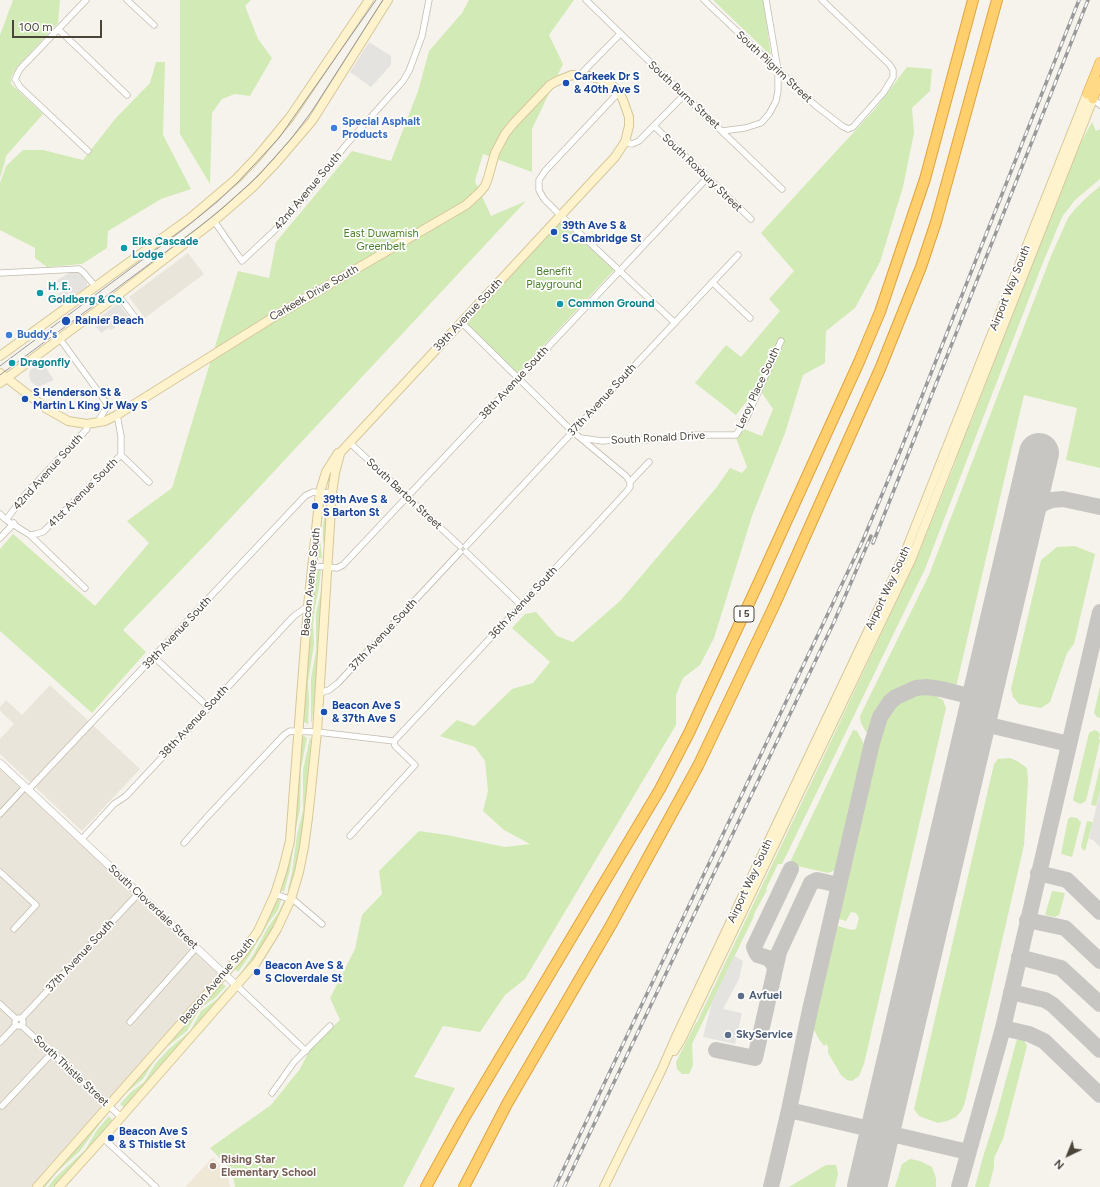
<!DOCTYPE html>
<style>
body{margin:0}
#map{position:relative;width:1100px;height:1187px;overflow:hidden;background:#f6f3ec;font-family:Figtree,sans-serif}
canvas{display:block}
.north{position:absolute;left:1048px;top:1135px;width:40px;height:40px;-webkit-text-stroke:3px #fff;paint-order:stroke;rotate:223deg;font-size:11px;font-weight:700;line-height:16px;text-align:center;color:#4b4439}
.north::after{content:'';display:block;margin:auto;width:14px;height:18px;background:#4b4439;clip-path:polygon(50% 0,100% 100%,50% 72%,0 100%)}
.scale{position:absolute;left:12px;top:20px;width:90px;height:18px;box-sizing:border-box;border:2px solid #4b4439;border-top:0;padding-left:5px;font-size:12px;line-height:14px;white-space:nowrap;color:#4b4439;-webkit-text-stroke:3px #fff;paint-order:stroke}
</style>
<div id="map">
<canvas width="1100" height="1187"></canvas>
<div class="north">N</div>
<div class="scale">100 m</div>
</div>
<script>
const ctx = document.querySelector('canvas').getContext('2d');
ctx.lineJoin = 'round';
function paint(path, color) {
  ctx.fillStyle = color;
  ctx.fill(path, 'evenodd');
}
function shape(rows) {
  const path = new Path2D();
  for (const r of rows) {
    if (r.length === 3) {
      path.moveTo(r[0] + r[2], r[1]);
      path.arc(r[0], r[1], r[2], 0, 2 * Math.PI);
      continue;
    }
    path.moveTo(r[0], r[1]);
    for (let i = 2; i < r.length; i += 2) path.lineTo(r[i], r[i + 1]);
  }
  return path;
}
function stroke(path, color, width, dash) {
  ctx.strokeStyle = color;
  ctx.lineWidth = width;
  ctx.lineCap = dash ? 'butt' : 'round';
  ctx.setLineDash(dash || []);
  ctx.stroke(path);
}
function drawText(font, color, halo, rows, align = 'center') {
  ctx.font = font + ' Figtree,sans-serif';
  ctx.lineWidth = 3.5;
  ctx.setLineDash([]);
  ctx.textBaseline = 'middle';
  ctx.strokeStyle = halo;
  ctx.fillStyle = color;
  for (const [text, x, y, turn = 0] of rows) {
    ctx.save();
    ctx.translate(x, y);
    ctx.rotate((+turn || 0) * Math.PI / 180);
    ctx.textAlign = isNaN(turn) ? turn : align;
    if (halo) ctx.strokeText(text, 0, 0);
    ctx.fillText(text, 0, 0);
    ctx.restore();
  }
}
paint(shape([
 [188,253,204,274,145,318,129,297],
 [50,685,140,769,82,831,0,754,0,739,14,724,0,711,0,707,6,700,22,715],
 [0,767,220,973,35,1187,0,1187]
]), '#eae5da');
paint(shape([
 [213,1157,228,1175,230,1187,185,1187]
]), '#efe8d6');
paint(shape([
 [13,0,60,0,58,23,17,67,11,77,11,84,43,114,6,156,5,161,0,178,0,35],
 [180,0,251,0,245,6,258,39,272,58,250,96,235,94,222,99,212,113,210,184,180,134],
 [469,0,574,0,549,35,563,64,532,129,532,172,483,154,475,181,491,216,526,201,211,539,123,630,146,652,92,713,0,631,0,549,13,534,95,606,149,543,127,521,172,488,238,271,269,278,276,242,352,151,391,161,418,91,429,51,462,13],
 [713,0,763,0,771,55,765,50],
 [156,62,165,62,163,135,191,189,161,199,108,231,107,248,82,264,47,267,35,258,35,248,0,230,0,183,6,166,23,150,43,150,83,160,115,119,150,83],
 [907,67,932,69,930,91,912,108,914,133,903,187,880,262,855,308,826,331,825,363,803,375,785,433,752,516,714,638,700,665,683,678,676,695,676,725,525,979,505,995,480,1032,443,1026,414,1077,455,1088,403,1187,235,1187,232,1171,210,1148,271,1105,300,1069,310,1049,340,1020,330,998,355,949,362,915,382,894,379,871,419,831,447,835,505,847,530,844,504,830,483,811,488,791,485,761,475,747,440,736,457,720,474,726,512,689,533,683,550,662,512,628,525,614,536,612,557,636,573,642,620,601,716,488,730,468,742,473,747,467,736,438,744,429,762,436,773,409,758,387,736,415,695,383,726,345,741,357,780,311,769,299,794,271,761,233,875,109],
 [1092,122,1096,131,1100,129,1100,179,1075,200,1062,217,1042,265,1006,358,925,569,782,864,778,864,766,889,767,890,754,914,754,916,692,1044,693,1065,691,1070,689,1074,682,1074,677,1069,676,1062,696,1023,698,1021,698,1020,823,758,916,560,956,461,958,451,974,415,1003,337,1064,183,1077,150],
 [1100,186,1100,468,1066,460,1077,408,1024,395,956,687,937,682,922,682,908,686,894,693,882,704,875,716,870,731,866,732,861,723,860,716,929,575,1051,256,1068,218,1075,209,1087,197],
 [560,215,617,267,516,375,463,320],
 [322,502,324,502,320,539,322,558,320,558,316,556],
 [327,502,328,502,325,552,323,539,323,525],
 [1075,546,1095,554,1074,644,1067,653,1050,702,1041,708,1019,704,1013,697,1011,689,1041,560,1057,547],
 [319,569,321,571,319,587,315,607,313,624,314,644,308,682,309,702,308,724,302,721,315,572],
 [323,570,318,660,312,722,311,722,311,678,316,651,316,613,322,588],
 [1100,686,1100,718,1097,717,1094,713],
 [925,693,933,695,943,700,946,708,864,1064,859,1076,852,1081,847,1080,841,1075,828,1053,828,1047,826,1044,824,1046,819,1039,814,1030,813,1018,834,925,852,930,856,929,859,918,856,913,851,912,846,921,836,918,883,724,886,716,900,701,912,696],
 [853,730,857,731,866,748,839,865,833,871,828,873,789,864],
 [1094,730,1097,731,1100,734,1099,738,1100,741,1086,801,1080,804,1074,801,1073,799,1089,733],
 [304,736,307,738,301,768,300,810,296,828,290,870,284,892,280,890,302,739],
 [310,737,311,741,301,851,291,889,288,889,292,872,297,835,303,810,303,770],
 [1010,758,1017,761,1027,768,1028,781,1024,845,965,1102,962,1110,956,1117,947,1121,938,1123,919,1116,914,1109,994,764,998,759],
 [1100,766,1100,790,1096,806,1091,805],
 [1071,817,1077,818,1081,822,1072,857,1061,854,1068,819],
 [1087,821,1093,822,1085,851,1082,849,1081,846],
 [1052,891,1065,893,1059,915,1055,917,1045,915],
 [276,899,280,899,281,900,278,910,269,922,250,955,238,972,234,968],
 [284,901,285,904,269,936,241,975,240,974,253,955,268,927,278,913],
 [221,983,226,986,215,998,200,1008,187,1031,167,1047,153,1063,143,1079,126,1093,117,1103,116,1102],
 [227,988,228,990,124,1108,120,1104,131,1092,144,1082,156,1063,169,1049,190,1031,201,1011,216,1000],
 [1017,1039,1024,1040,1027,1046,1003,1139,994,1158,994,1167,989,1187,975,1187,983,1157,997,1113],
 [104,1115,106,1115,80,1151,57,1172,45,1187,41,1187],
 [109,1116,113,1121,55,1187,48,1187,55,1178,85,1150,97,1130],
 [910,1159,920,1161,932,1167,936,1178,936,1187,895,1187,902,1164],
 [826,1165,836,1165,838,1174,835,1187,789,1187]
]), '#d2eab5');
paint(shape([
 [369,42,391,56,391,65,371,87,350,72],
 [568,225,612,266,611,267,566,227],
 [71,272,80,272,87,283,87,287,62,303,57,295,64,290,57,280],
 [118,303,129,317,123,321,119,317,112,323,116,327,111,330,109,328,101,333,93,323],
 [43,363,54,380,38,387,31,382,29,376,30,370],
 [1100,790,1100,847,1093,840,1089,839],
 [734,956,743,961,739,979,723,1009,742,1013,735,1044,703,1037,712,1002]
]), '#e5e3e0');
stroke(shape([
 [1020,531,1029,514,1044,503,1052,500,1063,499,1100,507],
 [976,722,1069,744],
 [1038,873,1067,880,1100,912],
 [1027,920,1065,928,1100,961],
 [1019,957,1061,968,1100,1004],
 [775,968,772,962,768,958,758,955,756,952,754,947,791,869],
 [1011,992,1045,1000,1053,1005,1100,1050],
 [1003,1028,1029,1034,1044,1041,1100,1095],
 [716,1050,755,1058,779,952,811,883,817,880,839,885],
 [789,1110,968,1152],
 [771,1187,789,1110,810,1010,872,743,880,717,890,702,896,697,916,688,926,687,941,689,981,699],
 [959,1187,1003,1028,1100,612]
]), '#c8c6c3', 16);
stroke(shape([
 [867,1187,1039,453]
]), '#c8c6c3', 40);
const minor = shape([
 [86,0,20,69,15,79,20,87,88,151],
 [127,0,154,25],
 [586,0,684,95,782,189],
 [704,0,815,105,842,126,848,129,853,127,884,92,893,77,893,70,889,64,822,0],
 [58,29,127,95],
 [580,75,620,34],
 [619,92,545,171,539,180,539,190,544,199,557,212,675,323],
 [1092,98,1100,105],
 [654,126,751,219],
 [722,131,745,128,761,123,769,114,776,101,778,91,778,70,766,0],
 [625,142,632,144,639,141,684,95],
 [214,221,242,261,273,232,304,198,345,146,403,81,409,71,422,36,429,0],
 [0,273,79,269,83,272,96,287],
 [712,282,750,318],
 [118,295,134,316],
 [461,322,572,431,626,476,630,482],
 [60,339,108,405,97,423],
 [581,438,602,441,631,439,647,440,694,435,736,435,746,419,781,341],
 [349,442,460,546],
 [121,455,149,482],
 [0,514,6,520,30,535,85,588],
 [6,520,24,496,87,429,87,424],
 [30,535,36,534,43,532,121,455,121,436,117,415],
 [0,538,14,523],
 [466,546,738,255],
 [466,552,521,605],
 [313,566,337,568,343,565,707,178],
 [154,657,208,707],
 [319,693,329,690,338,683,460,552],
 [394,741,594,527,627,491,630,487,630,482,649,462],
 [28,790,305,496,313,492,332,493],
 [0,814,25,787],
 [350,836,415,765,395,746,394,741],
 [81,840,114,804,126,796,294,616,308,606],
 [184,843,207,817,284,735,290,731,317,732,394,741],
 [0,872,36,905,14,929],
 [275,894,295,901,322,924],
 [237,986,306,1051],
 [0,1004,16,1019],
 [19,1022,4],
 [21,1019,138,894],
 [130,1022,196,948],
 [21,1025,121,1117],
 [0,1042,16,1025],
 [272,1093,294,1062,330,1026],
 [2,1106,52,1053],
 [103,1138,156,1187]
]);
const tertiary = shape([
 [0,763,237,986]
]);
const secondary = shape([
 [0,356,190,218,236,179,257,157,290,117,369,0],
 [0,373,47,409,63,418,68,421,87,424,105,421,117,415,277,315,466,205,480,192,485,186,488,178,495,153,505,134,513,124,550,85,557,81,572,75,589,76,605,81,613,86,619,92,623,100,629,117,629,126,625,142,615,157,340,453,338,453,326,472,320,492,308,606,290,841,283,869,275,894,258,931,242,954,37,1187],
 [0,383,118,295,214,221,252,188,276,163,312,121,388,0],
 [674,1051,681,1040,911,560,1093,99],
 [59,1187,103,1138,256,963,277,929,291,899,299,872,304,847,308,818,317,732,332,493,335,473,340,454],
 [604,1187,662,1069,675,1039,904,555,1087,94]
]);
const trunk = shape([
 [1087,94,1100,62],
 [1093,99,1100,81]
]);
const motorway = shape([
 [426,1187,463,1120,660,789,689,733,763,573,859,362,880,312,925,179,973,0],
 [464,1187,507,1104,611,925,698,766,775,604,880,369,921,267,936,222,997,0]
]);
stroke(minor, '#c2bbae', 7);
stroke(tertiary, '#c2bbae', 8);
stroke(secondary, '#d6c79b', 10);
stroke(trunk, '#e0a43c', 10);
stroke(motorway, '#e0a43c', 12);
stroke(minor, '#fff', 5.5);
stroke(tertiary, '#fff', 7);
stroke(secondary, '#fff3cd', 8);
stroke(trunk, '#ffd985', 9);
stroke(motorway, '#ffcf6e', 10);
stroke(shape([
 [0,366,185,228,217,202,238,182,279,138,376,0],
 [0,375,198,228,224,207,258,176,291,139,312,111,383,0]
]), '#9a9a9a', 1);
const rail = shape([
 [873,543,1088,0],
 [555,1187,863,540,899,454,1079,0],
 [564,1187,834,622,871,536]
]);
stroke(rail, '#9a9a9a', 3.5);
stroke(rail, '#fff', 2, [6]);
for (const [x, y, r, color] of [
 [566,83,4,"#1a4fb4"],
 [334,128,4,"#3f7fe0"],
 [554,232,4,"#1a4fb4"],
 [124,248,4,"#0f9aa8"],
 [40,293,4,"#0f9aa8"],
 [560,304,4,"#0f9aa8"],
 [66,321,5,"#1a4fb4"],
 [9,335,4,"#3f7fe0"],
 [12,363,4,"#0f9aa8"],
 [25,399,4,"#1a4fb4"],
 [315,506,4,"#1a4fb4"],
 [324,712,4,"#1a4fb4"],
 [257,972,4,"#1a4fb4"],
 [741,996,4,"#5c6f8a"],
 [728,1035,4,"#5c6f8a"],
 [111,1138,4,"#1a4fb4"],
 [213,1166,4,"#8d6e63"]
]) {
  const dot = new Path2D();
  dot.arc(x, y, r, 0, 2 * Math.PI);
  ctx.fillStyle = color;
  ctx.fill(dot);
  stroke(dot, '#fff', 1.5);
}
for (const [x, y, w] of [
 [744,614,20]
]) {
  const box = new Path2D();
  box.roundRect(x - w / 2, y - 8, w, 16, 3);
  ctx.fillStyle = '#fff';
  ctx.fill(box);
  stroke(box, '#4b4439', 1);
}
drawText('bold 10px', '#4b4439', null, [
 ["I 5",744,614]
]);
drawText('11px', '#4b4439', '#fff', [
 ["South Pilgrim Street",774,67,43],
 ["South Burns Street",684,95,43],
 ["South Roxbury Street",702,173,44],
 ["42nd Avenue South",308,191,-50],
 ["Airport Way South",1010,288,-68],
 ["Carkeek Drive South",314,293,-30],
 ["39th Avenue South",468,315,-47],
 ["38th Avenue South",514,383,-47],
 ["Leroy Place South",758,388,-65],
 ["37th Avenue South",602,400,-47],
 ["South Ronald Drive",658,438,-3],
 ["42nd Avenue South",48,472,-48],
 ["41st Avenue South",83,493,-45],
 ["South Barton Street",404,494,43],
 ["Beacon Avenue South",311,582,-84],
 ["Airport Way South",888,588,-65],
 ["36th Avenue South",523,603,-47],
 ["39th Avenue South",177,633,-47],
 ["37th Avenue South",383,635,-47],
 ["38th Avenue South",194,722,-47],
 ["Airport Way South",750,881,-65],
 ["South Cloverdale Street",153,907,43],
 ["37th Avenue South",80,956,-47],
 ["Beacon Avenue South",217,981,-50],
 ["South Thistle Street",71,1071,43]
]);
drawText('bold 11px', '#164399', '#fff', [
 ["Carkeek Dr S",574,77],
 ["& 40th Ave S",574,90],
 ["39th Ave S &",562,226],
 ["S Cambridge St",562,239],
 ["Rainier Beach",75,321],
 ["S Henderson St &",33,393],
 ["Martin L King Jr Way S",33,406],
 ["39th Ave S &",323,500],
 ["S Barton St",323,513],
 ["Beacon Ave S",332,706],
 ["& 37th Ave S",332,719],
 ["Beacon Ave S &",265,966],
 ["S Cloverdale St",265,979],
 ["Beacon Ave S",119,1132],
 ["& S Thistle St",119,1145]
], 'left');
drawText('bold 11px', '#366cbe', '#fff', [
 ["Special Asphalt",342,122],
 ["Products",342,135],
 ["Buddy's",17,335]
], 'left');
drawText('11px', '#4a7f2a', '#fff', [
 ["East Duwamish",381,234],
 ["Greenbelt",381,247],
 ["Benefit",554,272],
 ["Playground",554,285]
]);
drawText('bold 11px', '#0d838f', '#fff', [
 ["Elks Cascade",132,242],
 ["Lodge",132,255],
 ["H. E.",48,287],
 ["Goldberg & Co.",48,300],
 ["Common Ground",568,304],
 ["Dragonfly",20,363]
], 'left');
drawText('bold 11px', '#4e5e75', '#fff', [
 ["Avfuel",749,996],
 ["SkyService",736,1035]
], 'left');
drawText('bold 11px', '#785e54', '#fff', [
 ["Rising Star",221,1160],
 ["Elementary School",221,1173]
], 'left');
</script>
